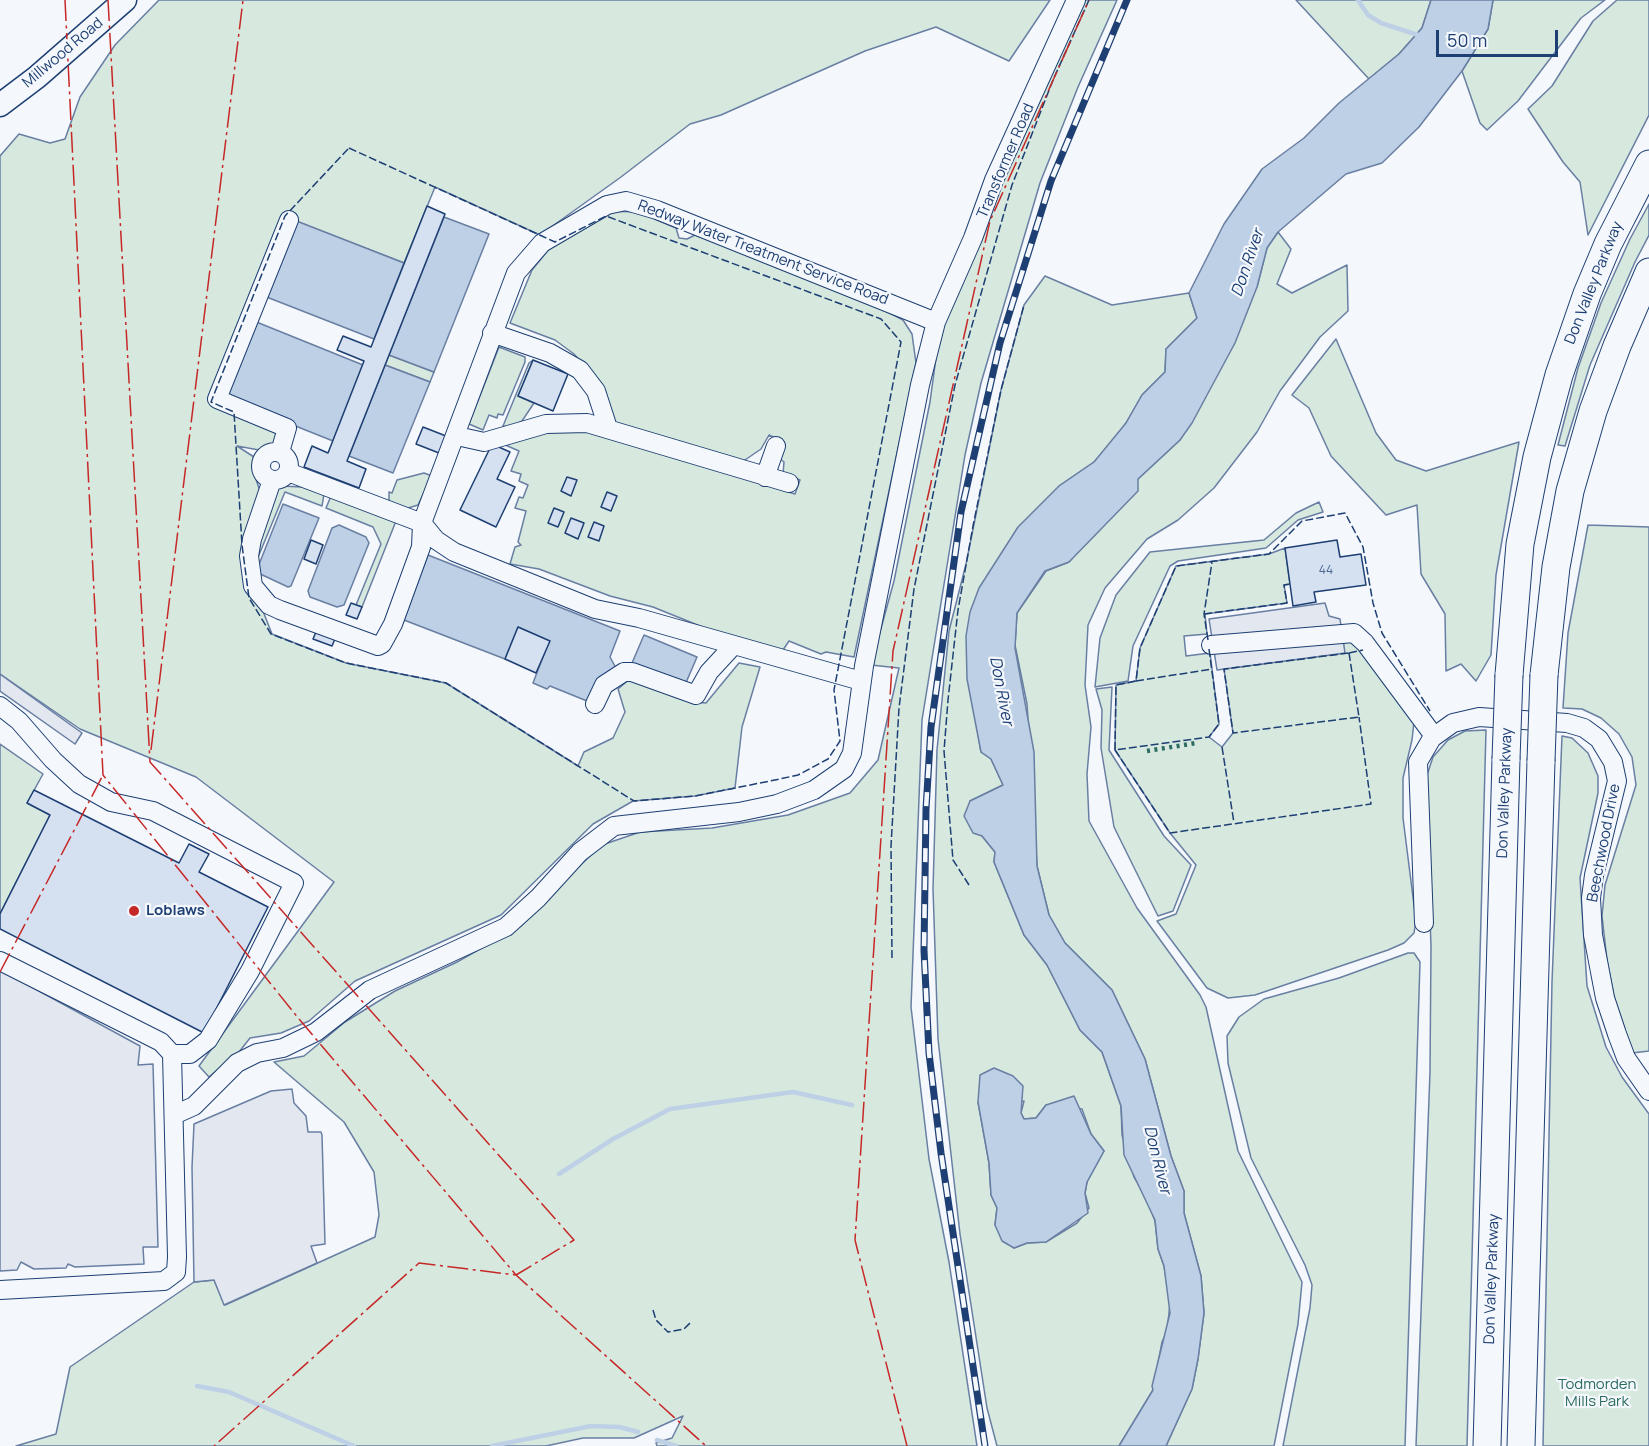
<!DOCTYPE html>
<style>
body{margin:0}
#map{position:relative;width:1649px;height:1446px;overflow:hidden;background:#f4f7fb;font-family:Manrope,sans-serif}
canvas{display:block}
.scale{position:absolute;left:1436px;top:30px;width:122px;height:27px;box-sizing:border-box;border:3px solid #1d3f73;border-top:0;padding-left:8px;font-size:18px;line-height:21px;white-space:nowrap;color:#1d3f73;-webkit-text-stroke:4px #f4f7fb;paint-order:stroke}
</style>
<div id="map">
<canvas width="1649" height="1446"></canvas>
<div class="scale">50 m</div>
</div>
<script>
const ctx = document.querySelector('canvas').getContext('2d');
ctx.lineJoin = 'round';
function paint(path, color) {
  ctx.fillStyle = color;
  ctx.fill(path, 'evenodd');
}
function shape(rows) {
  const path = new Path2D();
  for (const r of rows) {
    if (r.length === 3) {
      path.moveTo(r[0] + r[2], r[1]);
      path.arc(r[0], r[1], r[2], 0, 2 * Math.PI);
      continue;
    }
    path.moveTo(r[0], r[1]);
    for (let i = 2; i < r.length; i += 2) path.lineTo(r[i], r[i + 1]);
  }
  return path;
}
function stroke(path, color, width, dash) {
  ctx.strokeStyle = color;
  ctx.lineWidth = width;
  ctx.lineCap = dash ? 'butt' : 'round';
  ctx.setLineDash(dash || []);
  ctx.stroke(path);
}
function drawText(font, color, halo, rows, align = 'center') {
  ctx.font = font + ' Manrope,sans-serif';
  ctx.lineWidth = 4.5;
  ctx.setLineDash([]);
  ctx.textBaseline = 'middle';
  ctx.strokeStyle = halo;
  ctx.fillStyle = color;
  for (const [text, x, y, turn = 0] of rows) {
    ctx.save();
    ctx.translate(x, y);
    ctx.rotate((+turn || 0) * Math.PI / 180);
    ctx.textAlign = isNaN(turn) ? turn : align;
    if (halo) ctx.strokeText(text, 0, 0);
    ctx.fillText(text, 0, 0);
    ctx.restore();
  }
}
const green = shape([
 [159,0,1050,0,1009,61,936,27,865,51,721,115,690,124,621,177,540,235,435,187,404,263,285,217,211,402,281,430,276,444,267,445,259,450,237,446,254,457,252,468,260,491,244,563,272,634,346,663,446,683,578,766,584,752,613,738,625,712,618,689,632,677,695,702,706,703,739,663,760,667,742,727,735,788,695,796,633,801,593,824,501,915,355,981,309,1021,281,1033,250,1038,239,1052,209,1077,199,1066,334,882,196,777,80,729,0,674,0,156,19,134,50,143,65,139,80,97,115,45,159,0],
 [1084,0,1117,0,1078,87,1040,183,981,383,965,455,922,720,911,1007,929,1159,949,1262,977,1446,657,1446,656,1443,672,1438,683,1416,634,1438,583,1438,546,1446,16,1446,56,1434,70,1367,194,1282,214,1280,225,1305,375,1237,379,1215,374,1172,344,1122,274,1062,304,1056,345,1022,395,991,457,962,521,926,561,883,602,845,640,832,712,828,788,815,850,793,878,760,899,668,871,665,894,581,930,402,941,321,1084,0],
 [1296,0,1431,0,1422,28,1399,54,1369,79,1296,0],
 [1493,0,1605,0,1581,18,1518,101,1487,130,1480,123,1462,71,1488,29,1493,0],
 [1617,0,1649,0,1649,115,1588,235,1580,182,1563,162,1528,109,1552,86,1593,21,1617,0],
 [1649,204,1649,235,1635,262,1590,365,1565,446,1558,445,1578,368,1601,303,1630,239,1649,204],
 [608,211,638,212,676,228,679,238,687,239,695,235,855,295,903,320,912,334,916,363,854,657,826,652,821,654,789,641,781,653,712,633,700,626,653,607,610,596,539,569,510,564,515,547,521,545,518,542,526,511,515,508,519,497,523,498,528,485,519,481,521,474,511,471,519,451,503,444,524,435,581,427,795,494,800,480,783,474,784,462,776,456,784,442,769,435,761,449,745,460,733,463,614,422,587,369,574,354,555,340,510,323,532,270,555,242,608,211],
 [1278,232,1291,249,1277,284,1292,293,1347,265,1348,311,1320,337,1280,391,1257,432,1214,488,1178,520,1147,539,1105,588,1088,625,1085,685,1091,727,1087,774,1089,821,1137,908,1200,995,1206,1007,1238,1151,1302,1282,1298,1324,1274,1446,1166,1446,1192,1389,1198,1359,1204,1313,1201,1276,1184,1213,1184,1191,1171,1156,1145,1059,1112,990,1065,943,1049,915,1037,866,1027,704,1015,645,1017,613,1046,571,1069,562,1138,479,1180,440,1257,287,1267,248,1278,232],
 [1045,276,1112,305,1189,293,1197,318,1166,349,1165,372,1142,395,1126,423,1110,445,1094,462,1059,486,975,716,981,752,991,759,1003,785,970,801,982,836,995,852,994,862,1024,935,1047,965,1080,1030,1102,1052,1121,1106,1122,1135,1134,1177,1145,1195,1155,1221,1158,1249,1164,1266,1170,1304,1167,1331,1162,1342,1153,1390,1119,1446,997,1446,987,1408,960,1234,938,1039,933,889,937,750,949,631,966,564,1001,390,1024,305,1045,276],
 [1024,1101,1021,1113,1024,1119,1036,1118,1046,1105,1082,1109,1091,1134,1104,1151,1087,1182,1085,1193,1089,1208,1077,1223,1046,1242,1027,1243,1014,1248,995,1225,997,1208,991,1195,989,1163,978,1102,1024,1101],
 [1336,339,1376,433,1396,460,1426,471,1519,442,1496,575,1491,655,1476,681,1461,664,1446,671,1445,614,1421,574,1417,505,1386,515,1331,456,1309,408,1292,395,1336,339],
 [499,347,525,357,525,362,503,415,498,414,497,418,489,415,483,430,469,424,499,347],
 [389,355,434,372,430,382,385,365,389,355],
 [533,360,518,396,534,403,522,421,511,428,503,426,529,363,533,360],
 [424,473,432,476,418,505,405,509,389,502,389,492,392,493,397,480,424,473],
 [281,486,302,487,324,494,322,506,285,492,254,567,271,497,281,486],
 [331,496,396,521,362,607,356,605,381,544,373,527,326,508,331,496],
 [1319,502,1323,512,1298,520,1266,548,1178,561,1170,566,1133,646,1128,681,1095,687,1100,638,1116,595,1150,552,1264,540,1296,513,1319,502],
 [1588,525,1649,527,1649,1051,1632,1053,1616,1006,1607,960,1602,916,1605,885,1636,785,1632,757,1619,734,1601,718,1582,709,1563,708,1568,633,1588,525],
 [1285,548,1290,584,1284,585,1287,603,1205,614,1207,634,1184,636,1186,656,1210,653,1219,724,1209,737,1222,747,1233,733,1224,669,1344,653,1343,639,1355,641,1414,722,1412,740,1403,778,1403,818,1416,921,1414,933,1404,943,1388,950,1255,995,1228,998,1207,988,1157,921,1176,914,1196,865,1170,833,1115,750,1116,685,1136,681,1140,648,1176,566,1269,554,1285,548],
 [1112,687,1109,750,1164,836,1191,865,1173,911,1158,916,1114,827,1101,748,1102,710,1096,689,1112,687],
 [1486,730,1467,1446,1416,1446,1430,1072,1431,946,1425,781,1433,757,1448,740,1465,731,1486,730],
 [1562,736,1572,738,1588,753,1598,776,1598,793,1580,878,1587,986,1606,1047,1622,1077,1649,1114,1649,1446,1543,1446,1552,982,1562,736],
 [0,744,43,774,27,803,50,815,0,914,0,744],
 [1408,953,1414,953,1420,962,1405,1446,1283,1446,1310,1308,1312,1285,1305,1265,1251,1158,1228,1063,1227,1036,1239,1017,1264,999,1339,978,1408,953]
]);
paint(green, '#d7e8df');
stroke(green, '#687fa3', 1.5);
const parking = shape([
 [1325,603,1329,616,1340,619,1345,653,1217,670,1209,619,1325,603],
 [0,674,82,733,75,744,0,691,0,674],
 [0,970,140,1046,138,1065,153,1064,158,1247,143,1247,144,1264,75,1267,68,1264,66,1268,34,1269,21,1262,17,1270,0,1271,0,970],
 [292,1089,294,1103,306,1116,308,1132,321,1132,322,1135,325,1244,311,1246,317,1263,224,1305,214,1280,194,1282,192,1167,194,1124,271,1091,292,1089]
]);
paint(parking, '#e3e8f0');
stroke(parking, '#687fa3', 1.5);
const water = shape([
 [1431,0,1493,0,1488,29,1462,71,1419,127,1382,163,1346,174,1278,232,1267,248,1257,287,1235,343,1192,423,1180,440,1138,479,1138,491,1069,562,1045,571,1017,613,1015,648,1034,752,1037,866,1049,915,1065,943,1112,990,1145,1059,1171,1156,1184,1191,1184,1213,1201,1276,1204,1313,1198,1359,1192,1389,1166,1446,1119,1446,1153,1390,1152,1386,1170,1313,1164,1266,1158,1249,1155,1220,1124,1155,1121,1106,1102,1052,1080,1030,1047,965,1024,935,994,862,995,852,982,836,973,833,964,816,970,801,1003,785,991,759,981,752,967,679,966,636,970,612,979,588,1018,527,1059,486,1094,462,1126,423,1142,395,1165,372,1166,349,1197,318,1189,293,1224,224,1262,169,1304,138,1339,103,1399,54,1422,28,1431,0],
 [444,217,489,234,434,372,389,355,444,217],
 [294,220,404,263,374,339,264,296,294,220],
 [254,321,363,365,333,441,223,397,254,321],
 [385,365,430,382,393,473,349,456,385,365],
 [283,504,319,518,291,586,288,587,256,572,283,504],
 [339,525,366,537,369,543,344,605,337,607,310,597,308,591,332,528,339,525],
 [428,555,620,631,610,657,616,668,592,703,550,686,547,689,533,683,549,641,518,627,505,659,404,620,428,555],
 [644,635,697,657,685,685,632,663,644,635],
 [994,1068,1013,1076,1023,1086,1021,1113,1024,1119,1036,1118,1046,1105,1074,1096,1091,1134,1104,1151,1087,1182,1085,1193,1088,1213,1046,1242,1027,1243,1014,1248,1002,1241,995,1225,997,1208,991,1195,989,1163,978,1102,980,1075,994,1068]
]);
paint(water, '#bed0e5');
stroke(water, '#687fa3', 1.5);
stroke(shape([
 [1358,0,1368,15,1381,23,1421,36],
 [559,1174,613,1139,670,1109,793,1092,852,1105],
 [197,1386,229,1392,354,1446],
 [657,1440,676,1446],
 [492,1446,591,1426,619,1427,638,1432]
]), '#bed0e5', 4.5);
const building = shape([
 [427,206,445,214,347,461,366,469,359,488,304,467,312,446,328,453,364,361,337,350,343,336,371,347,427,206],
 [533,360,568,374,553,411,518,396,533,360],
 [423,427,446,436,439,453,416,444,423,427],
 [492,444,510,452,497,479,515,487,496,527,460,510,492,444],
 [567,477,577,480,571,496,561,491,567,477],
 [607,492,617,496,611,511,601,507,607,492],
 [554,508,564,512,558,527,548,523,554,508],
 [571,518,584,523,578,539,565,533,571,518],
 [594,522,604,526,599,541,588,537,594,522],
 [311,540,323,545,316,564,304,559,311,540],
 [1337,540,1340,557,1361,554,1366,585,1314,592,1316,602,1293,606,1285,548,1337,540],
 [351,603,362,607,357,619,346,615,351,603],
 [318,627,337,634,332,646,313,639,318,627],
 [518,627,550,641,536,673,505,659,518,627],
 [34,790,179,863,189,844,209,854,199,872,268,907,204,1033,0,929,0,914,50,815,27,803,34,790]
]);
paint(building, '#d5e0f0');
stroke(building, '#1d3f73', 1.5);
const minor = shape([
 [492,333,550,353,580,370,596,391,608,428],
 [457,436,484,442,546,424,587,423,789,483],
 [275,466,14],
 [280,452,287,428,217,399,289,220],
 [765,477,776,446],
 [272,480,252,539,249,556,253,586,269,605,280,610,378,646,382,644,393,624,421,547,422,523,288,472],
 [1211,645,1354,633,1365,643,1434,736],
 [861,681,639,618,595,609,454,552,436,540,422,523,516,273,542,243,607,205,626,201,657,210,936,322],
 [595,704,604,685,624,672,632,672,696,695,709,672,733,646],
 [0,706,19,721,53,760,79,784,111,802,153,811,294,883,250,971,208,1040,190,1054,172,1054],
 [1424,923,1418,762,1432,738,1453,723,1479,717,1567,723,1584,728,1599,739,1613,762,1617,781,1594,875,1591,898,1593,935,1605,998,1617,1034,1626,1058,1649,1091],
 [0,961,161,1042,172,1054,177,1257,176,1272,164,1281,0,1290],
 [174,1115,194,1106,237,1063,257,1053,283,1048,316,1032,370,990,506,927,538,898,580,852,614,826,739,812,777,804,814,790,844,769,852,753,864,666,920,385,936,322,973,238,994,180,1076,0]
]);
const major = shape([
 [0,105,37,77,125,0]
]);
const highway = shape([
 [1509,675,1520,544,1537,457,1559,375,1587,294,1608,244,1649,164],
 [1544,675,1556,567,1570,491,1593,411,1617,346,1649,272],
 [1487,1446,1506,759],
 [1521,1446,1541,761]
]);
stroke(minor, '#1d3f73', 20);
stroke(major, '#1d3f73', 25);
stroke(highway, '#1d3f73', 29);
stroke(minor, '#f4f7fb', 18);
stroke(major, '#f4f7fb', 22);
stroke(highway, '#f4f7fb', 27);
const rail = shape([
 [985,1446,941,1153,929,1053,924,950,926,809,931,727,961,512,1000,343,1051,181,1127,0]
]);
stroke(rail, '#1d3f73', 7);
stroke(rail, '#f4f7fb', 4.5, [14]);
const highwayBridge = shape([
 [1506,759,1509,675],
 [1541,761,1544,675]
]);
stroke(highwayBridge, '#1d3f73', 29, []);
stroke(highwayBridge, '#f4f7fb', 27);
stroke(shape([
 [1147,751,1196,743]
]), '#2c6c60', 4.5, [3, 4.5]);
stroke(shape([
 [349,148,555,242,606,216,881,319,901,342,834,690,840,741,828,759,798,775,775,780,695,796,634,801,446,683,346,663,271,634,249,598,242,545,234,412,211,402,285,216,349,148],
 [1204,614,1287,603,1284,585,1290,584],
 [1208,640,1204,614,1212,562],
 [1209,649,1219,724,1209,737,1115,750,1170,833,1371,804,1359,717],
 [1349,653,1359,717,1233,733,1224,669,1349,653],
 [1349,653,1363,650],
 [1136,681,1212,669],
 [1222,747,1234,823],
 [1115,750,1116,685,1136,681,1140,648,1176,566,1269,554,1302,521,1345,513,1363,547,1373,603,1382,633,1430,711],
 [969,885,953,860,944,751,948,700,958,610,973,526,1001,390,1024,305],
 [892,958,891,846,899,708,914,589,955,385,1012,185,1053,80,1089,0],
 [653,1310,656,1320,668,1332,684,1329,690,1323]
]), '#1d3f73', 1.5, [8, 3]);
stroke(shape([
 [65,0,103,775,299,1019,516,1275,706,1446],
 [108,0,150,762,574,1240,516,1275,419,1263,214,1446],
 [151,750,243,0],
 [0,972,103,775],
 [907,1446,855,1240,893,651,990,221,1089,0]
]), '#c62828', 1.5, [21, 4.5, 3, 4.5]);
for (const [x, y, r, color] of [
 [134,911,6,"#c62828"]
]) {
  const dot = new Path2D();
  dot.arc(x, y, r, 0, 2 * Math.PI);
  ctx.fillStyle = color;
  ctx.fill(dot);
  stroke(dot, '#f4f7fb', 2);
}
drawText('12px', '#4b6792', null, [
 ["44",1326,571]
]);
drawText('15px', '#1d3f73', '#f4f7fb', [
 ["Millwood Road",63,53,-40],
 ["Transformer Road",1006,161,-67],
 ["Redway Water Treatment Service Road",763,253,21],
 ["Don Valley Parkway",1594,283,-68],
 ["Don Valley Parkway",1505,793,-88],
 ["Beechwood Drive",1604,843,-79],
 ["Don Valley Parkway",1492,1279,-88]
]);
drawText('bold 15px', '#1d3f73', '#f4f7fb', [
 ["Loblaws",146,911]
], 'left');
drawText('15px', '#2c6c60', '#f4f7fb', [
 ["Todmorden",1597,1385],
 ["Mills Park",1597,1402]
]);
drawText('italic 16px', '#1d3f73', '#f4f7fb', [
 ["Don River",1248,263,-71],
 ["Don River",1001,691,79],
 ["Don River",1157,1160,76]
]);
</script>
